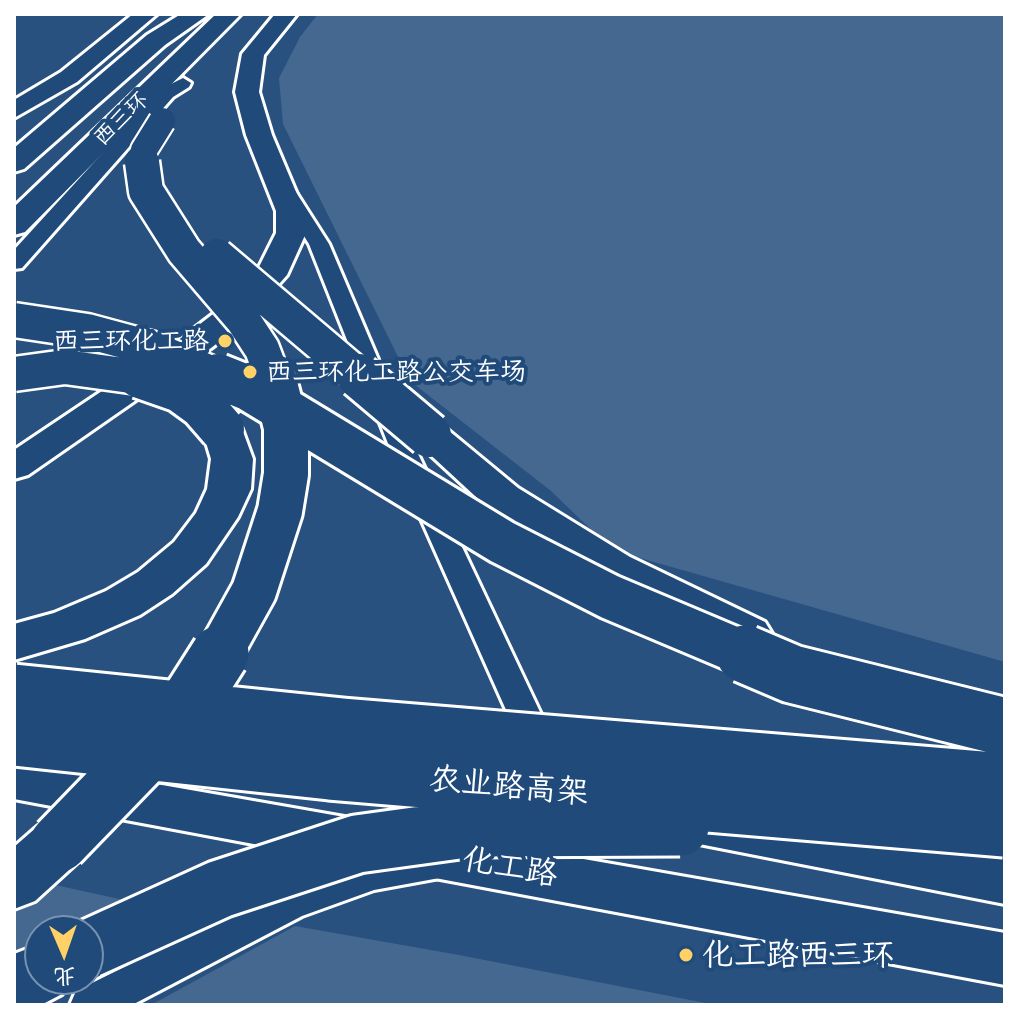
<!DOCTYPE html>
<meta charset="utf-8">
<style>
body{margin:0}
#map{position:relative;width:1019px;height:1019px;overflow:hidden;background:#28517f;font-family:Mali,"LXGW WenKai TC",sans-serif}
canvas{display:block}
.frame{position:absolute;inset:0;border:16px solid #fff;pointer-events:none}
.north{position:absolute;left:24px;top:915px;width:80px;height:80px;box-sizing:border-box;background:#1f4a7a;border:2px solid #7992af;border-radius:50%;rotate:178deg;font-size:22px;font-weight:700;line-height:32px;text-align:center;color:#fff}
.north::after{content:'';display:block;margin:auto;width:28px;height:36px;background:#ffd166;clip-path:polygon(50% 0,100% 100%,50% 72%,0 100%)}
</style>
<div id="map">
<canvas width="1019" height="1019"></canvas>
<div class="frame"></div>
<div class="north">北</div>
</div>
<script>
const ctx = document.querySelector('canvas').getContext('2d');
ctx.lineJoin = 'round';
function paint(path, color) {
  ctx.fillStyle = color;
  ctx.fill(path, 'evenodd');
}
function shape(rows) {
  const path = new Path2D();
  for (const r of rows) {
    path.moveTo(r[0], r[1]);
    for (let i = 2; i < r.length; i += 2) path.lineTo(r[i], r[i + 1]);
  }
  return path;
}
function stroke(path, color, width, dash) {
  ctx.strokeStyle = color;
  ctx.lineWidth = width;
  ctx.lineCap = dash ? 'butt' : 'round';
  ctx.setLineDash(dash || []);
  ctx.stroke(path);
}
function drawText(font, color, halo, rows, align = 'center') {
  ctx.font = font + ' Mali,"LXGW WenKai TC",sans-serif';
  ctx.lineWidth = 8;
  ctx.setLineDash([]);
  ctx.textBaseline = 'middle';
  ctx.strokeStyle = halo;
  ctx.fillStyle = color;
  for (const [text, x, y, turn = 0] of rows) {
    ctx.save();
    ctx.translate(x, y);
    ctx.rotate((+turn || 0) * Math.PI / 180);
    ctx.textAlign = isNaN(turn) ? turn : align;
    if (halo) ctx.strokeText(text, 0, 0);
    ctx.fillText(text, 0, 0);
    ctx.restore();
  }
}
paint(shape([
 [318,14,1005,14,1005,662,612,550,551,491,410,381,283,124,279,78,300,37],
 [14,876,202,917,42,1005,14,1005],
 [40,931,88,931,88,979,40,979],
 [295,926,459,955,716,1005,151,1005]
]), '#446890');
const street = shape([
 [183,78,191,83,189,87,173,97,22,268,14,269,14,250,161,89,183,78],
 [285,184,292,186,329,244,419,456,557,748,552,758,540,762,528,758,523,748,393,456,309,244,275,190,285,184],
 [432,850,445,855,451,866,445,877,374,890,302,916,132,1005,70,1005,76,991,275,892,374,858,432,850]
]);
const secondary = shape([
 [133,14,157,14,77,82,14,118,14,100,61,72,133,14],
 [275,14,297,14,264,55,259,92,272,135,304,211,306,233,287,275,245,322,211,348,28,475,14,479,14,450,187,334,221,308,257,271,276,233,276,211,246,135,235,92,242,54,275,14],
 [14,759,1005,933,1005,985,14,799,14,759],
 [702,804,1005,856,1005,904,684,841,676,826,684,811,702,804]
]);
const highway = shape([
 [181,14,209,14,165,45,24,169,14,172,14,148,147,35,181,14],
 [216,14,241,14,25,232,14,235,14,207,216,14],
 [222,417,236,420,242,429,253,459,251,489,238,517,206,564,172,594,140,615,85,639,14,660,14,624,54,613,106,591,138,572,174,542,196,513,207,489,211,459,202,429,208,420,222,417],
 [429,423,443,426,518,488,630,557,765,622,773,635,765,648,748,653,731,648,598,579,488,508,409,435,415,426,429,423],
 [59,818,80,826,88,843,80,860,35,901,14,909,14,847,38,826,59,818],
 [40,944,40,979,69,979,62,994,41,1005,14,1005,14,954,40,944]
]);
stroke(street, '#fff', 6);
stroke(secondary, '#fff', 6);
stroke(highway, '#fff', 6);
paint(street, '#1f4a7a');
paint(secondary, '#1f4a7a');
paint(highway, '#1f4a7a');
const highwayBridgeFar3 = shape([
 [141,164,144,150,162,121]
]);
const highwayBridgeFar2 = shape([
 [142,162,146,191,184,251,243,320,262,349,273,378],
 [217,256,361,378],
 [14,320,87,331,150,348,223,378],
 [14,374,65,367,145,378]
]);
const highwayBridgeFar1 = shape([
 [140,376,180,390,202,406,222,429],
 [218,376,248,388,502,542,610,597,750,656],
 [359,376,429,435],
 [218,656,254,591,280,511,286,474,286,427,273,376]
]);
const highwayBridge = shape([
 [745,654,792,674,1005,727],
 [14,693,343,727,1005,782],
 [14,737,330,771,1005,828],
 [59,843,178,720,220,654],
 [88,949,220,889,357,844,473,828,680,827]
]);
stroke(highwayBridgeFar3, '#fff', 30, []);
stroke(highwayBridgeFar2, '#fff', 39, []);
stroke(highwayBridgeFar1, '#fff', 50, []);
stroke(highwayBridge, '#fff', 63, []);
stroke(highwayBridgeFar3, '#1f4a7a', 26);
stroke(highwayBridgeFar2, '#1f4a7a', 34);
stroke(highwayBridgeFar1, '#1f4a7a', 44);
stroke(highwayBridge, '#1f4a7a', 57);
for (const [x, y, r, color] of [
 [225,341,8,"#ffd166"],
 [250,372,8,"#ffd166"],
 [686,955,8,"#ffd166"]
]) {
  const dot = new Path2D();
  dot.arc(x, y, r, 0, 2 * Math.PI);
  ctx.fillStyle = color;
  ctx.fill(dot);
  stroke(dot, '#1f4a7a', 3);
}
drawText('22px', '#fff', '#1f4a7a', [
 ["西三环",121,119,-44]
]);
drawText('26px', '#fff', '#1f4a7a', [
 ["西三环化工路",209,341],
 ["西三环化工路公交车场",266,372,"left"]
], 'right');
drawText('32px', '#fff', '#1f4a7a', [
 ["农业路高架",509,786,5],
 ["化工路",510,867,10]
]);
drawText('32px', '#fff', '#1f4a7a', [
 ["化工路西三环",702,955]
], 'left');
</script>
